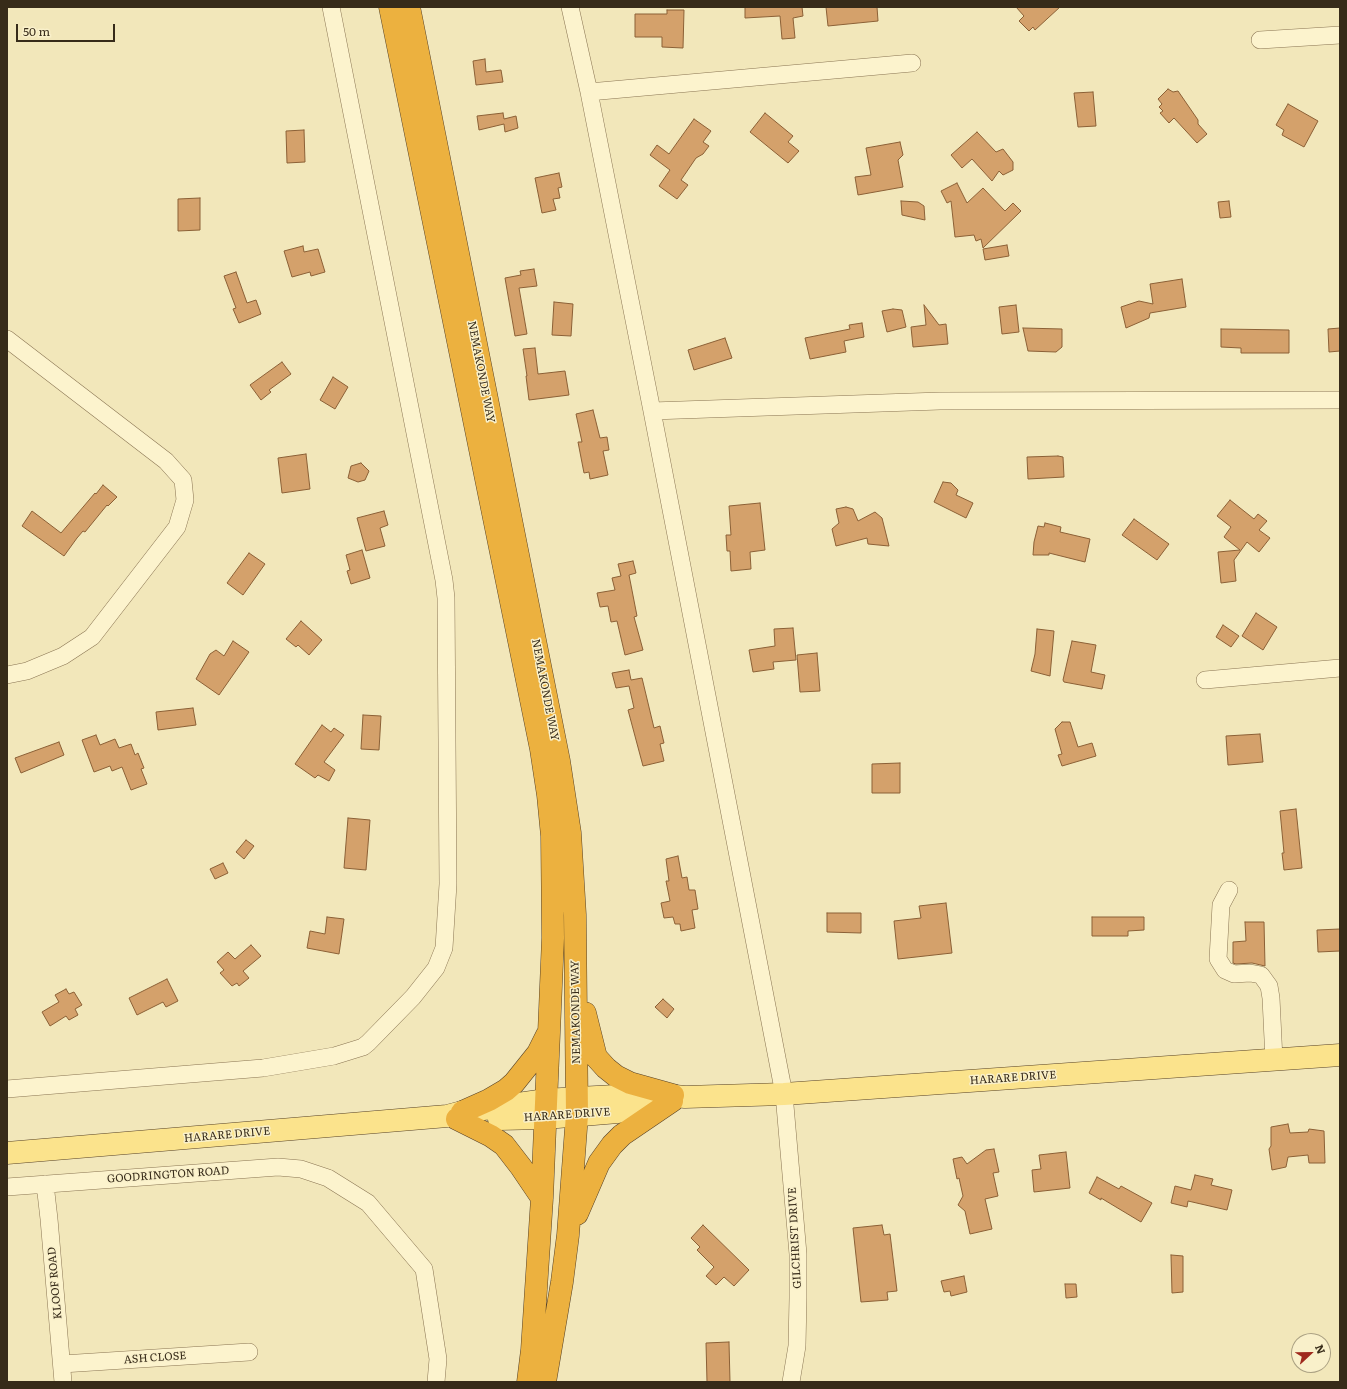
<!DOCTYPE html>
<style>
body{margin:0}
#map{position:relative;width:1347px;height:1389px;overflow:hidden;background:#f2e7ba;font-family:Literata,serif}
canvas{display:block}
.frame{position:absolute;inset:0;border:8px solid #372b19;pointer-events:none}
.north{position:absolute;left:1291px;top:1333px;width:40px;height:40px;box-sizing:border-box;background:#f9f0ca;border:1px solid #aba183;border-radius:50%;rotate:68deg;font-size:11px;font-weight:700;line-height:16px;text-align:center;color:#372b19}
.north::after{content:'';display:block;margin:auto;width:14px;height:18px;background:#9f291d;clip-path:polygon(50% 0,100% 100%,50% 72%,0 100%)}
.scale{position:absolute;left:16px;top:24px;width:99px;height:18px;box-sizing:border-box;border:2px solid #372b19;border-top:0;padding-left:5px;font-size:12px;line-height:14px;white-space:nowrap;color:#372b19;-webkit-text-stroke:3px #f9f0ca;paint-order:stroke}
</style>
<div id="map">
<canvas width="1347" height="1389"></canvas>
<div class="frame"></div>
<div class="north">N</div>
<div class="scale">50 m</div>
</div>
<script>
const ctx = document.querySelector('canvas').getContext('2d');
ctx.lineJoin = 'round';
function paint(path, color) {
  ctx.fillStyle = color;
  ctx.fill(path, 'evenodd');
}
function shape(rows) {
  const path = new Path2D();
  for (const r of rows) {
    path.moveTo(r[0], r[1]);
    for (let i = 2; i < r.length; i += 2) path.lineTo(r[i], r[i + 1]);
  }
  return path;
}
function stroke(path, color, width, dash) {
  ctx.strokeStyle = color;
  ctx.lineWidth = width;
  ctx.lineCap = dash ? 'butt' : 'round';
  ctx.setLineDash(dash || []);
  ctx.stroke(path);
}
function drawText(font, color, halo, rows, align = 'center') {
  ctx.font = font + ' Literata,serif';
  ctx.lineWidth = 3;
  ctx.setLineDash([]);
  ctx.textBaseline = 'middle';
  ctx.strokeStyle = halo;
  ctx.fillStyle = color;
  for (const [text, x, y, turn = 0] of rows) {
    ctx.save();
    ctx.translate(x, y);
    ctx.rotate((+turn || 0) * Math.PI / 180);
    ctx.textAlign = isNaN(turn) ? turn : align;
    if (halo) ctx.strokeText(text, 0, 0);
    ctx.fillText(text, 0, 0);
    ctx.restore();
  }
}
const building = shape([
 [745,7,802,7,803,16,793,18,795,38,782,39,780,16,745,18,745,7],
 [826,7,877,7,878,21,828,26,826,7],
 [1016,7,1060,7,1035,30,1033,27,1029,31,1019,21,1024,16,1016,7],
 [667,10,684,10,683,48,662,47,662,37,635,37,635,14,667,14,667,10],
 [485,59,486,72,501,70,503,82,476,85,473,61,485,59],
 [1168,89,1173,92,1178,91,1198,120,1198,124,1207,134,1197,143,1174,118,1169,123,1160,113,1163,111,1159,107,1162,104,1158,99,1168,89],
 [1093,92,1096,126,1078,127,1074,93,1093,92],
 [1288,104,1318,121,1304,147,1282,135,1284,130,1276,125,1288,104],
 [503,113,504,119,516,116,518,128,505,132,504,124,479,130,477,116,503,113],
 [765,113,793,136,788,142,799,151,788,163,750,132,765,113],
 [694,119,711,131,703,142,709,146,703,154,696,158,681,180,688,185,677,199,659,186,670,170,650,155,657,145,669,154,694,119],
 [304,130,305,162,287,163,286,131,304,130],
 [977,132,996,152,1003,149,1013,162,1013,170,1003,175,999,171,992,181,972,159,962,168,951,155,977,132],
 [900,142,903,155,898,160,903,187,858,195,855,177,871,175,866,148,900,142],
 [559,173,562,187,558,188,560,198,553,199,556,210,542,213,535,178,559,173],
 [957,183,967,203,983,188,1005,211,1013,203,1021,211,983,248,981,239,976,241,974,235,955,237,951,201,947,203,941,191,957,183],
 [200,198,200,230,178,231,178,199,200,198],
 [901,201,918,202,924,206,925,220,902,215,901,201],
 [1229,201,1231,217,1220,218,1218,202,1229,201],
 [1007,245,1009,256,985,260,983,249,1007,245],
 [303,246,304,252,318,249,325,272,311,276,310,272,292,277,284,251,303,246],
 [534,269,537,286,519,288,527,334,515,336,505,278,521,275,520,271,534,269],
 [236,272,247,303,256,300,261,314,239,323,233,309,236,308,224,276,236,272],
 [1182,279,1186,307,1150,313,1149,318,1126,328,1121,307,1139,301,1153,304,1150,284,1182,279],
 [554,302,573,304,571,336,552,335,554,302],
 [924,305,939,325,946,324,948,344,913,347,911,327,926,325,924,305],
 [1016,305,1019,332,1002,334,999,307,1016,305],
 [893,309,902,310,906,327,887,332,882,311,893,309],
 [862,323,864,337,844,341,846,352,810,359,805,338,850,329,849,325,862,323],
 [1023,328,1062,329,1062,347,1056,352,1028,351,1023,328],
 [1340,328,1340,351,1329,352,1328,329,1340,328],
 [1221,329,1289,330,1289,353,1241,353,1241,348,1221,347,1221,329],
 [725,338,732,358,694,370,688,350,725,338],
 [535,348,538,374,565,371,569,395,529,400,526,376,527,376,523,349,535,348],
 [282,362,291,374,269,390,271,392,261,400,250,385,282,362],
 [333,377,348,387,335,409,320,400,333,377],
 [593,410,600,438,607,437,609,450,603,451,608,475,590,479,589,472,584,473,578,442,582,442,576,414,593,410],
 [306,454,310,489,282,493,278,458,306,454],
 [1058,456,1063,457,1064,477,1028,479,1027,457,1058,456],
 [361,463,369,471,365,480,358,482,348,478,351,466,361,463],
 [943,482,951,483,958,490,956,495,973,503,966,518,934,502,943,482],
 [103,485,117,497,108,506,107,505,85,532,83,531,77,538,64,556,22,526,32,511,61,533,95,493,96,494,103,485],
 [1230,500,1254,519,1258,514,1267,521,1259,530,1270,538,1259,552,1247,542,1234,560,1236,581,1221,583,1218,552,1240,550,1224,537,1231,527,1217,516,1230,500],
 [760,503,765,550,750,552,751,569,731,571,730,551,727,551,726,535,731,535,729,506,760,503],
 [846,507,853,509,858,521,875,512,882,518,889,546,868,544,867,538,836,546,832,529,839,523,836,509,846,507],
 [384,511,388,525,380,528,385,546,366,551,357,518,384,511],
 [1134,519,1169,544,1157,560,1122,535,1134,519],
 [1045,523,1061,527,1060,532,1090,539,1085,562,1049,553,1049,555,1033,555,1034,542,1038,526,1044,527,1045,523],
 [362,550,370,578,351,584,347,571,350,570,346,555,362,550],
 [249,553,265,564,243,595,227,583,249,553],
 [633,561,636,573,629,575,637,616,634,617,643,650,625,655,617,621,611,622,608,606,600,607,597,593,615,590,612,578,621,576,618,564,633,561],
 [1256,613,1277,627,1263,650,1242,636,1256,613],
 [301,621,322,640,309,655,298,645,296,647,286,639,301,621],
 [1223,625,1239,636,1231,647,1216,637,1223,625],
 [793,628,796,660,773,662,774,669,753,672,749,650,775,646,774,629,793,628],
 [1037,629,1054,631,1050,676,1031,671,1035,654,1037,629],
 [233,641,249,652,219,695,196,679,210,654,216,650,224,656,233,641],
 [1072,641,1096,645,1091,672,1105,675,1102,689,1064,682,1063,680,1072,641],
 [817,653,820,691,800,692,797,655,817,653],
 [629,670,631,680,642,678,654,728,660,726,664,743,660,744,664,761,643,766,628,710,634,708,629,686,616,688,612,673,629,670],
 [193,708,196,725,158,730,156,712,193,708],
 [363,715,381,716,379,750,361,749,363,715],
 [1062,722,1070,722,1078,747,1092,743,1096,756,1062,766,1058,755,1062,754,1055,729,1062,722],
 [322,725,331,732,334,728,344,735,324,762,335,770,329,781,318,775,315,778,295,764,322,725],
 [1260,734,1263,762,1228,765,1226,736,1260,734],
 [96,735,100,745,115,739,119,748,131,744,135,755,138,753,144,768,141,769,147,784,131,790,122,767,112,771,110,766,94,772,82,740,96,735],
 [59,742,64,755,21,773,15,758,59,742],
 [900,763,900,793,872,793,872,764,900,763],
 [1296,809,1302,868,1284,870,1282,853,1284,853,1280,811,1296,809],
 [348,818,370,820,366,870,344,868,348,818],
 [246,840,254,846,244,859,236,852,246,840],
 [678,856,682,878,687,877,689,890,695,890,698,909,692,910,695,928,681,931,680,924,675,924,673,917,664,918,661,903,670,901,666,881,669,881,666,859,678,856],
 [223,863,228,873,215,879,210,869,223,863],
 [946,903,952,953,898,959,894,921,921,918,919,906,946,903],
 [827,913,861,913,861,933,827,932,827,913],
 [327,917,344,919,339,954,307,948,310,931,325,934,327,917],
 [1092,917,1144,917,1144,930,1128,931,1128,936,1092,936,1092,917],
 [1245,922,1264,922,1265,966,1252,963,1236,964,1233,963,1233,942,1246,941,1245,922],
 [1340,929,1340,951,1318,952,1317,930,1340,929],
 [251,945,261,956,243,971,249,978,239,986,237,983,232,986,220,973,224,970,217,962,228,952,235,959,251,945],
 [167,979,178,1001,166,1007,163,1002,137,1015,129,998,167,979],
 [66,989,69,994,74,992,82,1005,75,1009,78,1015,69,1020,66,1016,50,1026,42,1012,59,1002,55,995,66,989],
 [663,999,674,1009,667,1018,655,1007,663,999],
 [1288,1124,1290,1133,1308,1132,1309,1129,1324,1131,1325,1163,1309,1163,1308,1155,1288,1157,1286,1167,1272,1170,1269,1149,1271,1146,1271,1127,1288,1124],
 [994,1149,999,1172,993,1173,998,1196,985,1199,992,1229,970,1234,965,1211,958,1205,963,1196,959,1178,957,1179,953,1159,962,1157,967,1164,986,1150,994,1149],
 [1066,1152,1070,1188,1034,1192,1032,1170,1041,1169,1039,1155,1066,1152],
 [1195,1175,1213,1179,1211,1185,1232,1190,1227,1210,1188,1201,1187,1207,1171,1203,1175,1186,1191,1190,1195,1175],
 [1097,1177,1119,1189,1121,1186,1152,1203,1141,1222,1101,1198,1101,1200,1089,1193,1097,1177],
 [703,1225,749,1270,734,1286,724,1277,716,1285,706,1276,714,1267,697,1250,700,1247,691,1238,703,1225],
 [882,1225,884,1235,890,1234,897,1291,887,1292,888,1300,861,1302,853,1228,882,1225],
 [1171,1255,1183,1256,1183,1292,1172,1293,1171,1255],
 [964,1276,967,1292,951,1296,950,1291,944,1292,941,1281,964,1276],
 [1065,1284,1076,1284,1077,1297,1066,1298,1065,1284],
 [729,1342,730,1382,707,1382,706,1343,729,1342]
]);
paint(building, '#d4a16b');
stroke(building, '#8b6036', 1);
const minor = shape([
 [570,7,589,92,652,411,784,1094,798,1254,798,1298,797,1346,791,1382],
 [1260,40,1340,35],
 [589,92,912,63],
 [7,339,166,461,183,480,185,500,177,527,92,637,63,656,27,671,7,675],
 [652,411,940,401,1340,400],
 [1205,680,1340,668],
 [1229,890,1221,905,1218,959,1225,970,1234,974,1250,973,1261,975,1269,986,1271,998,1274,1060],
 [7,1089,263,1068,334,1056,363,1047,368,1043,413,997,436,968,444,948,448,884,446,598,444,580,331,7],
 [45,1184,49,1219,63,1382],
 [7,1187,278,1167,301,1169,328,1178,368,1203,424,1269,438,1359,436,1382],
 [62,1364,249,1352]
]);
const major = shape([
 [499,1119,545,1118,618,1112,655,1105],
 [7,1153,447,1116,462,1112,546,1100,578,1098,654,1094,685,1097,784,1094,1340,1055]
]);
const highway = shape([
 [390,7,541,749,548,795,552,836,553,938,542,1198,532,1350,528,1382],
 [409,7,559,761,570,833,575,915,577,1115,568,1235,562,1282,545,1382],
 [585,1013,596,1057,606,1068,616,1076,630,1083,673,1095],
 [462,1112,489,1100,506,1090,514,1083,538,1053,547,1035],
 [457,1119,491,1136,504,1145,521,1167,542,1198],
 [577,1214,599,1163,612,1145,622,1135,672,1101]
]);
stroke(minor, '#8a7553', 18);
stroke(major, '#574228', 23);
stroke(highway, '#574228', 23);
stroke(minor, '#fcf3cd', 17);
stroke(major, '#fbe38c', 22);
stroke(highway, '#ecb13f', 22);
drawText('11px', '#372b19', '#f9f0ca', [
 ["NEMAKONDE WAY",481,372,79],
 ["NEMAKONDE WAY",545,690,79],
 ["NEMAKONDE WAY",576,1012,-91],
 ["HARARE DRIVE",1013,1078,-4],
 ["HARARE DRIVE",567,1115,-4],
 ["HARARE DRIVE",227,1135,-5],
 ["GOODRINGTON ROAD",168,1175,-4],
 ["GILCHRIST DRIVE",795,1238,-93],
 ["KLOOF ROAD",55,1283,-95],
 ["ASH CLOSE",155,1358,-4]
]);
</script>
